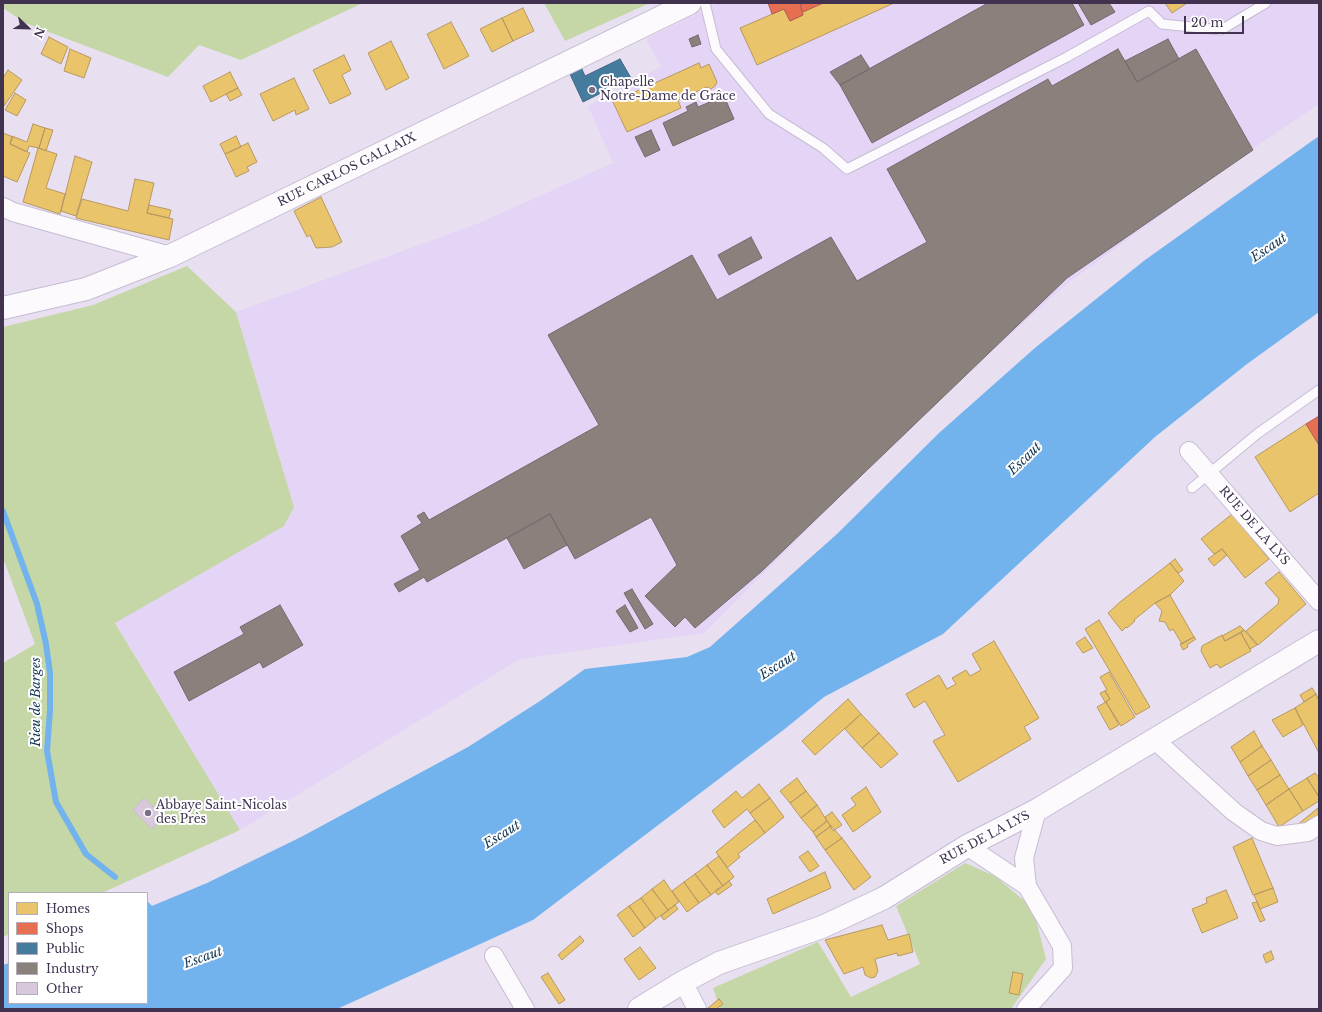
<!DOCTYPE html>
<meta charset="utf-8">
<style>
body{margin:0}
#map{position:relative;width:1322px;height:1012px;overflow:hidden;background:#e8e0f1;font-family:"Libre Baskerville",serif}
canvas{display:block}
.frame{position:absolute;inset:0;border:4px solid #413250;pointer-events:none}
.legend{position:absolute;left:8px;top:892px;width:140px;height:112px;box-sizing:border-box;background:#fff;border:1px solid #b3adb9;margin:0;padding:5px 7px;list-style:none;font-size:12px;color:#413250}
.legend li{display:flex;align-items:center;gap:8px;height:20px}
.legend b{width:20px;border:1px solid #b3adb9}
.north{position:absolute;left:8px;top:8px;width:40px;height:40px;-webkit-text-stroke:3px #fff;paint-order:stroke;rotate:113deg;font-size:11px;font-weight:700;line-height:16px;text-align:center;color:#413250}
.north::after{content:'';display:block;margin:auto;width:14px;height:18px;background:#413250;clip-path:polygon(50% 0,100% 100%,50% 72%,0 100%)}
.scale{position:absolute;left:1184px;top:16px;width:60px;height:18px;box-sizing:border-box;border:2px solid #413250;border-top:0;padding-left:5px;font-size:12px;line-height:14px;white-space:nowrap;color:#413250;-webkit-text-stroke:3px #fff;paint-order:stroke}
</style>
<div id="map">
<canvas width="1322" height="1012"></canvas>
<div class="frame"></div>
<ul class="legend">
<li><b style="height:11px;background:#e9c46a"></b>Homes</li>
<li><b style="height:11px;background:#e76f51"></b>Shops</li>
<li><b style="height:11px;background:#457b9d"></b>Public</li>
<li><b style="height:11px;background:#8a817c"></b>Industry</li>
<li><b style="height:11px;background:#d7c8db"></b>Other</li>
</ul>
<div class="north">N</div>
<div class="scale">20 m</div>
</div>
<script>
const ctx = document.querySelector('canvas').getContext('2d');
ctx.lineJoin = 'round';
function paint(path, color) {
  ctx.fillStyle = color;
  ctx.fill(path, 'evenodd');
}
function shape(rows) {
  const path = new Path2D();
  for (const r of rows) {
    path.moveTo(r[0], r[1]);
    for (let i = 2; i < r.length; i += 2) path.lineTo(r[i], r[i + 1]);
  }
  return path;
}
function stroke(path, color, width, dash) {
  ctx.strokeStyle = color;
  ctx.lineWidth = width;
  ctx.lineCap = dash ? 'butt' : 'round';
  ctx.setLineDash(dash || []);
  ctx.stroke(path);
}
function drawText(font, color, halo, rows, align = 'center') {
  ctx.font = font + ' "Libre Baskerville",serif';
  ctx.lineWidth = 4;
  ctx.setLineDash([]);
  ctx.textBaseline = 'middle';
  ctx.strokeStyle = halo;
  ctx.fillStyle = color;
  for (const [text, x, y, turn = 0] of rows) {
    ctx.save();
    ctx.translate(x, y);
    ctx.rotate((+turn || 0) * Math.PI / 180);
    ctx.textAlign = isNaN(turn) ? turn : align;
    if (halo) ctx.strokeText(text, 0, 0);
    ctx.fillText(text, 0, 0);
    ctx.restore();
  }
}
paint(shape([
 [718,3,1319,3,1319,104,1251,150,1069,282,935,402,704,633,520,659,240,830,115,622,284,526,294,507,236,312,479,223,613,163,588,106,661,67,646,39]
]), '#e4d4f6');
paint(shape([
 [3,3,363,3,241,60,199,45,168,77,25,23,3,8],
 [544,3,650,3,565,41],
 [187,266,236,312,294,507,284,526,115,623,240,830,102,893,9,893,9,934,3,937,3,663,35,644,3,558,3,327,93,305],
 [965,863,995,876,1033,908,1046,959,1011,1009,720,1009,713,988,818,942,851,997,920,964,896,906]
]), '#c5d7a7');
paint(shape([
 [1319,136,1319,312,1247,364,1155,437,943,634,824,697,786,728,533,920,337,1009,3,1009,3,965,9,963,9,1003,147,1003,147,908,207,883,301,837,468,747,540,701,585,669,687,657,710,647,837,534,939,433,1036,347,1145,260]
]), '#72b2ed');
const homes = shape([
 [823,3,894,3,757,65,740,28,784,9,790,21,803,15,802,12,823,3],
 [1165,3,1187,3,1172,13,1165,3],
 [523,8,534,31,513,41,502,18,523,8],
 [502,18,513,41,492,52,480,29,502,18],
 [451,22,469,56,444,69,427,34,451,22],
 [49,37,68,47,61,64,41,54,49,37],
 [391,41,409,78,386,90,368,53,391,41],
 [70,49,91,58,84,78,64,71,70,49],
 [344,55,351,70,342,75,351,94,330,104,313,70,344,55],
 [699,63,701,68,709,64,717,82,715,86,711,89,707,87,678,100,681,108,627,132,613,102,699,63],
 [8,70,22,80,4,106,3,78,8,70],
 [230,72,238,88,211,102,203,86,230,72],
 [294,78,309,109,296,115,295,110,273,121,260,94,294,78],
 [238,88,242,95,230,101,226,94,238,88],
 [15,93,26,100,17,116,5,110,15,93],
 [33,124,45,128,39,148,29,146,27,152,10,144,12,136,27,142,33,124],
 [45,128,53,130,46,151,39,148,45,128],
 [3,133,13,137,10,144,30,153,17,182,3,176,3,133],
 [236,136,241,147,225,154,220,144,236,136],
 [248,143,257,162,247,167,249,171,236,177,225,154,248,143],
 [38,148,57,154,46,188,65,194,60,214,23,202,38,148],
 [75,156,92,162,76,216,61,211,75,156],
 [135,179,154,183,147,213,173,219,169,240,76,218,82,199,128,211,135,179],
 [321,197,342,242,332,247,316,248,310,235,307,237,294,211,321,197],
 [149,205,171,210,169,218,147,213,149,205],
 [1306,424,1319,445,1319,493,1290,512,1255,457,1306,424],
 [1232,514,1269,559,1245,578,1222,549,1214,554,1201,539,1232,514],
 [1222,549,1227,555,1214,566,1208,559,1222,549],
 [1175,559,1183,570,1178,573,1170,563,1175,559],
 [1170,563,1184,581,1170,595,1155,603,1134,620,1135,621,1127,628,1126,627,1122,631,1108,613,1120,602,1170,563],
 [1279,572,1306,604,1258,645,1246,631,1278,604,1279,599,1265,583,1279,572],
 [1170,595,1194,637,1182,644,1173,629,1170,631,1165,622,1159,621,1162,611,1155,603,1170,595],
 [1099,620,1150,707,1136,715,1085,629,1099,620],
 [1240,626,1244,630,1225,641,1222,636,1240,626],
 [1244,630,1257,645,1250,649,1241,633,1244,630],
 [1241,633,1251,651,1220,668,1217,664,1210,668,1201,651,1202,646,1222,635,1225,641,1241,633],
 [1085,637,1093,648,1083,653,1076,643,1085,637],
 [1194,637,1196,639,1187,645,1188,647,1183,650,1180,644,1194,637],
 [994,641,1039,718,1024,727,1031,739,958,782,933,741,945,735,925,701,914,708,906,694,939,675,947,689,956,684,952,678,966,670,970,676,981,670,972,654,994,641],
 [1109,672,1135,717,1121,726,1106,702,1110,699,1105,691,1107,690,1100,677,1109,672],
 [1312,688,1316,694,1304,702,1300,695,1312,688],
 [1105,691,1110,699,1105,702,1100,693,1105,691],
 [1316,694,1319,701,1319,753,1295,708,1316,694],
 [848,699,861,714,815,755,802,741,848,699],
 [1106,702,1119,725,1110,730,1097,707,1106,702],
 [1295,708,1303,725,1283,737,1272,720,1295,708],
 [861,714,879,733,862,748,845,729,861,714],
 [1254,731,1262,746,1240,762,1231,747,1254,731],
 [879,733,898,754,881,768,862,748,879,733],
 [1262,746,1271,760,1248,776,1240,762,1262,746],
 [1271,760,1280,775,1257,790,1248,776,1271,760],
 [1315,773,1319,778,1319,797,1307,778,1315,773],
 [1280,775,1289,789,1266,805,1257,790,1280,775],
 [797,778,806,791,790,803,780,791,797,778],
 [1307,778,1319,797,1319,801,1303,811,1289,789,1307,778],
 [759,784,770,798,750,813,747,809,724,828,712,811,736,791,742,798,759,784],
 [866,787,881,812,853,832,842,815,856,805,851,798,866,787],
 [1289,789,1303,811,1279,827,1266,805,1289,789],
 [806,791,817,805,801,818,790,803,806,791],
 [770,798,784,817,765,833,750,813,770,798],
 [817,805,827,821,813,832,801,818,817,805],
 [1318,808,1319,818,1309,827,1297,825,1318,808],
 [832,812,842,825,833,831,825,817,832,812],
 [755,820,765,833,738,854,740,857,727,868,716,852,755,820],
 [827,821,831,826,816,837,813,832,827,821],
 [831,826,842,838,825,850,816,837,831,826],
 [842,838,871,877,854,890,825,850,842,838],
 [1252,838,1273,888,1253,895,1233,847,1252,838],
 [808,851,819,866,810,872,799,857,808,851],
 [719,856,734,877,723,886,707,865,719,856],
 [707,865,723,886,711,895,695,874,707,865],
 [825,872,831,888,773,914,767,899,825,872],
 [695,874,711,895,699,903,684,882,695,874],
 [664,880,679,902,668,910,652,889,664,880],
 [729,881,732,885,718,895,715,891,729,881],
 [684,882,699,903,687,912,672,891,684,882],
 [1273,888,1278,902,1260,909,1254,895,1273,888],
 [652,889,668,910,656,919,641,898,652,889],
 [1226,890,1238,918,1202,933,1192,909,1207,903,1206,898,1226,890],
 [641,898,656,919,645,928,629,906,641,898],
 [1257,902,1265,920,1260,922,1252,903,1257,902],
 [675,905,678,909,664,920,661,916,675,905],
 [629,906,645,928,633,937,617,915,629,906],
 [882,925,888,940,909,934,913,952,898,956,897,953,875,959,878,971,875,977,871,978,865,975,863,967,844,974,825,940,882,925],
 [580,936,584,941,562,960,558,955,580,936],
 [640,947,656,968,639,980,624,959,640,947],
 [1271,951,1274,959,1266,963,1263,955,1271,951],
 [1013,972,1023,974,1019,995,1009,993,1013,972],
 [548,973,565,1000,559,1004,541,977,548,973],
 [719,999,723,1004,716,1009,709,1009,708,1008,719,999]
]);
paint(homes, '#e9c46a');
stroke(homes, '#b79862', 1);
const shops = shape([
 [768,3,804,3,800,5,803,15,790,21,784,9,772,14,768,3],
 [804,3,823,3,803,12,800,5,804,3],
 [1319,416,1319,445,1306,424,1319,416]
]);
paint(shops, '#e76f51');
stroke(shops, '#b55d51', 1);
const public = shape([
 [620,59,631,78,583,102,569,72,581,67,585,76,620,59]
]);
paint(public, '#457b9d');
stroke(public, '#446586', 1);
const industry = shape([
 [988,3,1072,3,1084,25,872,143,840,85,988,3],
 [1078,3,1109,3,1115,12,1091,25,1078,3],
 [698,35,701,44,692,47,689,39,698,35],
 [1168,39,1179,59,1137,82,1125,61,1168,39],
 [1118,49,1137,82,1196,49,1253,150,1067,278,762,571,695,628,685,617,675,627,645,596,677,565,651,517,575,559,550,514,427,582,424,577,399,592,394,584,420,570,401,536,422,523,417,516,424,512,429,520,599,425,548,335,692,255,717,300,831,237,857,281,927,242,887,169,1048,79,1052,86,1118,49],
 [861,55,870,69,840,85,830,72,861,55],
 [724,96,734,119,673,146,663,123,688,111,686,107,696,102,698,107,724,96],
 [651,130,660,150,645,157,635,137,651,130],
 [751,237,762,258,729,275,718,255,751,237],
 [550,514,567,545,524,569,507,538,550,514],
 [632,589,653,624,645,629,624,593,632,589],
 [280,605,303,645,263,668,260,662,189,701,174,672,244,634,240,627,280,605],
 [625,605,638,628,630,632,616,611,625,605]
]);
paint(industry, '#8a817c');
stroke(industry, '#74696f', 1);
stroke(shape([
 [3,511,37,604,46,644,50,673,50,710,47,751,56,802,86,854,115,877],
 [147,905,149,907]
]), '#72b2ed', 6);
const building = shape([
 [144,798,163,817,152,829,133,810,144,798]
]);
paint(building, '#d7c8db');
stroke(building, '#cabbce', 1);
const lane = shape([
 [705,3,716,49,769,114,823,148,847,169,1067,57,1149,11,1162,24,1221,30,1266,3],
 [1192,488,1257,434,1319,390]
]);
const street = shape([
 [3,207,13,212,170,256],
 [1189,451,1319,601],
 [1155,740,1234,812,1261,831,1277,836,1308,832,1319,825],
 [967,846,1027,886],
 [494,956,525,1009],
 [683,982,697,1009],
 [1026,1009,1063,968,1062,946,1027,886,1024,858,1037,810]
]);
const secondary = shape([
 [3,308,86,289,170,256,690,3],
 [639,1009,683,982,719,963,822,927,884,898,967,846,1037,810,1319,641]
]);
stroke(lane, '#c6bcd3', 11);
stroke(street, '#c6bcd3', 20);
stroke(secondary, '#c6bcd3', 24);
stroke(lane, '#fcfafd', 9);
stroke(street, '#fcfafd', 18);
stroke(secondary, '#fcfafd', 22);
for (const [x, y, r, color] of [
 [592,90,4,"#7b6f88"],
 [148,813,4,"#7b6f88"]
]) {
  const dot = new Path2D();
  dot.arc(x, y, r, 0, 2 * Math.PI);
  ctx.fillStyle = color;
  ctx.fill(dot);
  stroke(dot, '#fff', 1.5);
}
drawText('12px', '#413250', '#fff', [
 ["Chapelle",600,83],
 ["Notre-Dame de Grâce",600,97],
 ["Abbaye Saint-Nicolas",156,806],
 ["des Près",156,820]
], 'left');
drawText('12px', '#413250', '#fff', [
 ["RUE CARLOS GALLAIX",347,170,-26],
 ["RUE DE LA LYS",1254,526,49],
 ["RUE DE LA LYS",985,838,-28]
]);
drawText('italic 13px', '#113756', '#fff', [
 ["Escaut",1269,248,-34],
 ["Escaut",1025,459,-44],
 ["Escaut",778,666,-32],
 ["Rieu de Barges",36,702,-90],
 ["Escaut",502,835,-32],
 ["Escaut",203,958,-20]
]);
</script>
